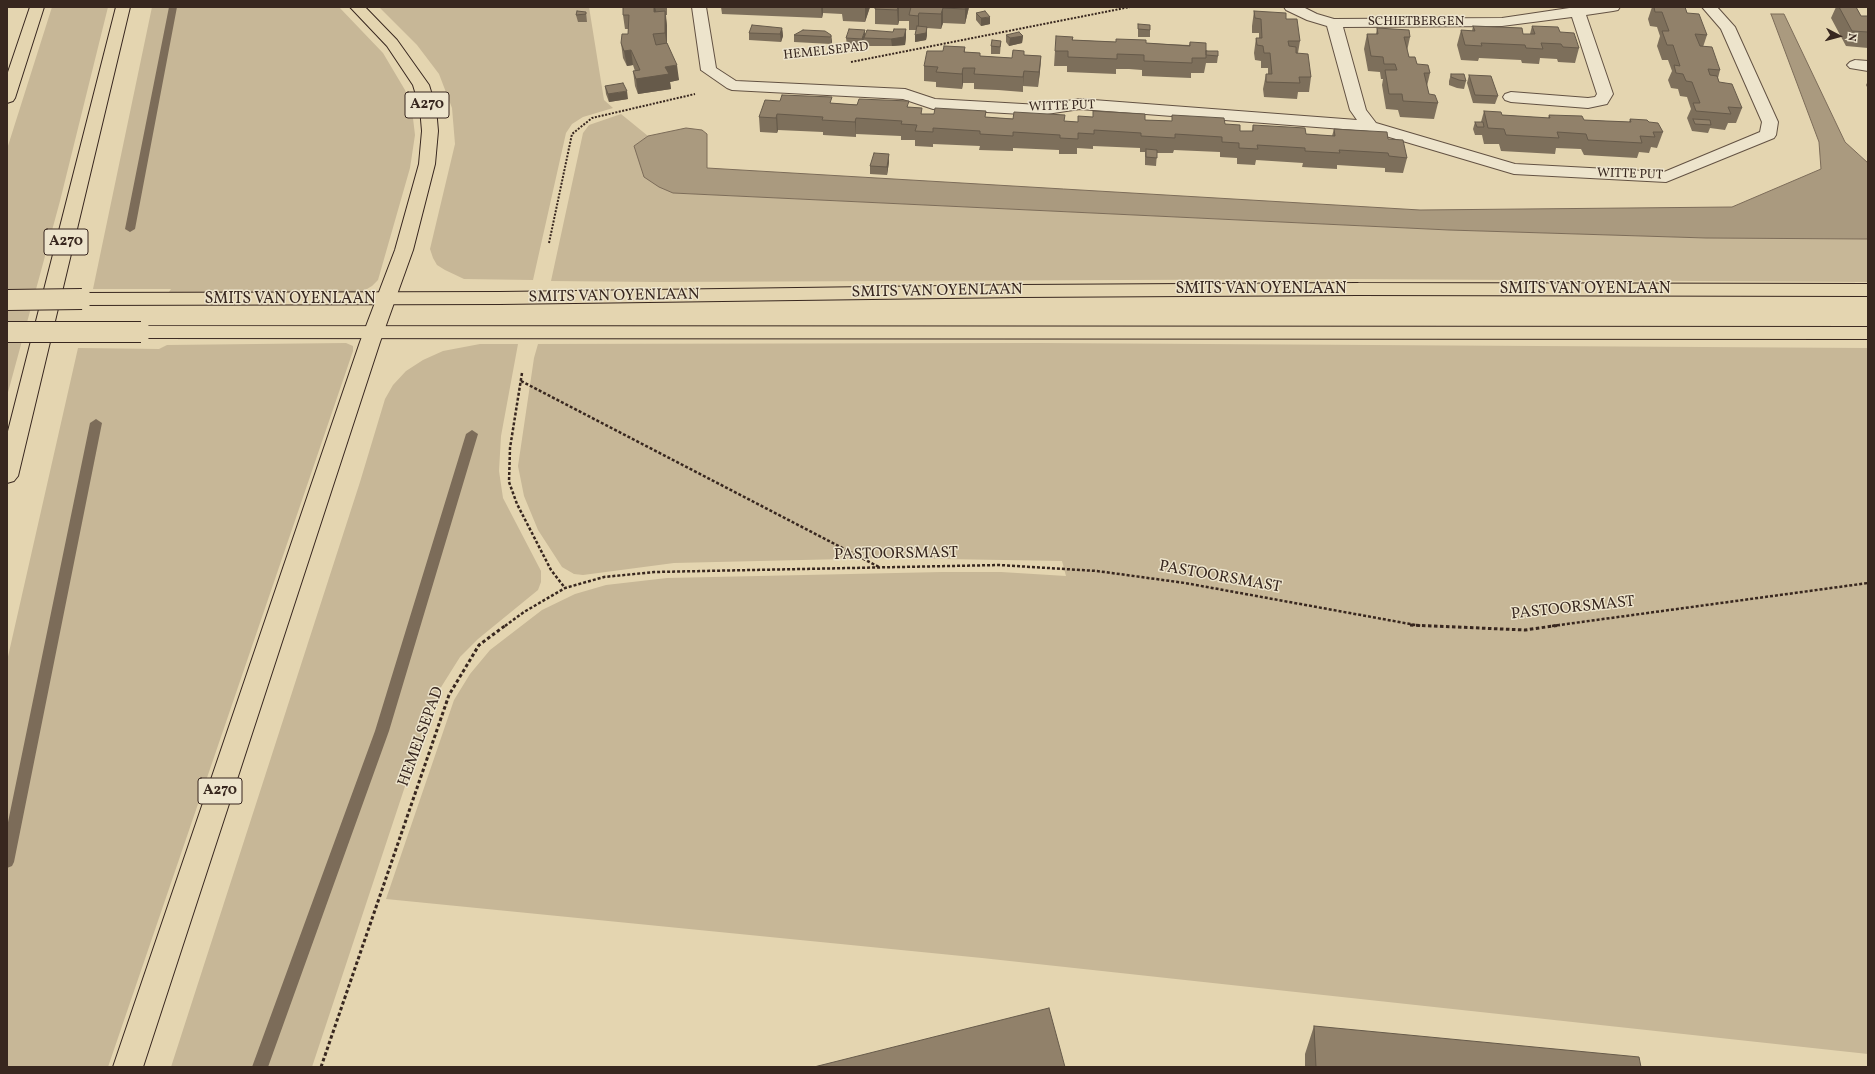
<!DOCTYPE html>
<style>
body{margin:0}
#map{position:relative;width:1875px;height:1074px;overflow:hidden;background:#e4d5b0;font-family:Vollkorn,serif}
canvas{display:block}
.frame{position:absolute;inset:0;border:8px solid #38271f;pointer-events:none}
.north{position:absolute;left:1819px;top:16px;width:40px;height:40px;-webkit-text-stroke:3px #ede4cc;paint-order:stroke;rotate:96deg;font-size:11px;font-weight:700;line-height:16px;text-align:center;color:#38271f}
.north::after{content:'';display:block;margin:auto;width:14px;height:18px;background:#38271f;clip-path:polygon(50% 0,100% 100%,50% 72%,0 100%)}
</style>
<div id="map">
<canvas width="1875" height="1074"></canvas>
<div class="frame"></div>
<div class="north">N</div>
</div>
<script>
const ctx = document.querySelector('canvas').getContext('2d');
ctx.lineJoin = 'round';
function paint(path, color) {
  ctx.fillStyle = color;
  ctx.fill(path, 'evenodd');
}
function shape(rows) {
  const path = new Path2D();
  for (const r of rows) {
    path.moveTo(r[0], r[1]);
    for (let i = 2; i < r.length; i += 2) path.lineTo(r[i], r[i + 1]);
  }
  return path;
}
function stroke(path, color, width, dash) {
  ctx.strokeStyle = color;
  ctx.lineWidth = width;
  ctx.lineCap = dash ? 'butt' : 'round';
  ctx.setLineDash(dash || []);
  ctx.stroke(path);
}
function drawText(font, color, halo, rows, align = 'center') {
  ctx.font = font + ' Vollkorn,serif';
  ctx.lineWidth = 3;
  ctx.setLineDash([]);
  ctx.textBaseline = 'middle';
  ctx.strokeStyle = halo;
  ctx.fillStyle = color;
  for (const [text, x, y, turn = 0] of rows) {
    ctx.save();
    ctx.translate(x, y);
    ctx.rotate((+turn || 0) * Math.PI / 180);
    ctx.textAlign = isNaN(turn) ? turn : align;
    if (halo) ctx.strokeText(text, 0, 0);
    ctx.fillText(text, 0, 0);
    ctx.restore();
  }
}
paint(shape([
 [52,7,108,7,60,201,7,396,7,149],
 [152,7,339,7,383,53,405,90,412,110,415,135,410,168,378,280,372,286,362,292,169,292,171,289,93,289],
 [379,7,589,7,604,100,613,108,583,117,572,124,566,133,533,280,464,279,445,270,437,265,433,258,430,249,455,144,452,108,439,74,417,45],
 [621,114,648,136,634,146,673,193,1449,230,1706,238,1868,239,1868,282,1354,279,658,282,551,281,583,133,589,125],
 [346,343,353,346,353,351,108,1067,7,1067,7,661,78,348,159,349,167,345],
 [1040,343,1868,348,1868,1054,982,958,386,899,454,700,470,674,490,650,542,610,575,594,606,585,667,578,942,572,1001,572,1066,576,1062,561,887,558,674,563,583,575,574,574,562,567,538,530,524,496,518,466,534,358,538,344],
 [480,344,518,344,501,436,499,471,503,498,541,571,541,582,538,590,478,639,460,657,438,692,420,741,312,1067,171,1067,360,482,385,399,393,385,406,371,423,360,443,351]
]), '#c7b797');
const water = shape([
 [1771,14,1784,14,1845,142,1868,163,1868,239,1706,238,1449,230,673,193,659,187,644,177,634,146,648,136,686,128,702,130,707,134,707,168,1420,210,1732,207,1821,169,1819,142,1771,14]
]);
paint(water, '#aa9a7f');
stroke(water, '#7c6c59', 1);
paint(shape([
 [169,7,177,7,135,229,130,232,125,229,169,7],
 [96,419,102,423,14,862,12,866,7,868,7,827,90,423,96,419],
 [472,430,478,434,389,731,268,1067,252,1067,375,731,466,434,472,430]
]), '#7c6c59');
const minor = shape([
 [692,7,706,7,716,68,736,81,905,89,935,99,1040,105,1080,99,1357,120,1350,110,1327,26,1307,20,1286,10,1284,7,1303,7,1317,14,1334,19,1502,18,1576,7,1620,7,1618,10,1613,11,1586,15,1613,94,1607,104,1588,108,1511,102,1505,100,1503,97,1505,94,1511,92,1588,98,1595,97,1597,94,1572,17,1502,26,1343,27,1366,110,1376,123,1515,164,1664,172,1760,132,1762,122,1721,29,1702,7,1717,7,1735,27,1778,122,1776,135,1774,138,1666,182,1514,174,1369,131,1080,109,1040,115,933,109,903,99,732,90,727,88,701,70,692,7],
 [1855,60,1868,61,1868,71,1850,68,1847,65,1850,62,1855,60]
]);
const major = shape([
 [1358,283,1868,284,1868,296,1358,295,1020,297,500,304,82,305,75,303,73,299,75,295,82,293,500,292,1020,285,1358,283],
 [141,326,1868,327,1868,339,141,338,134,336,131,332,134,328,141,326]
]);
const highway = shape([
 [30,7,44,7,15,98,13,101,7,103,7,75,30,7],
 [116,7,130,7,18,476,14,481,7,483,7,435,116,7],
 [350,7,365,7,397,40,429,85,436,108,438,131,435,164,413,250,380,342,143,1067,113,1067,360,342,395,250,419,164,422,131,420,108,413,85,387,46,350,7]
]);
stroke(minor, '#635243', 2);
stroke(major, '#38271f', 2);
stroke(highway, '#38271f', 2);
stroke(shape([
 [851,62,1130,7],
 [549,243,572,134,592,118,695,94]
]), '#38271f', 2, [2, 1.5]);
stroke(shape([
 [522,373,510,448,509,482,517,504,551,570,565,588],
 [521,381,879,567],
 [505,626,524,612,565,588,604,577,654,572,999,565,1097,571,1185,583,1421,626],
 [1552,626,1868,583]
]), '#38271f', 2.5, [3, 2]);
stroke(shape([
 [1410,625,1525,630,1560,625],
 [321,1067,449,695,479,645,506,625]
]), '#38271f', 3, [3.5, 2.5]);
paint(minor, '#ede4cc');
paint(major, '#e4d5b0');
paint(highway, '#e4d5b0');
const majorBridge = shape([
 [7,300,82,299],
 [7,332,141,332]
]);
stroke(majorBridge, '#38271f', 22, []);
stroke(majorBridge, '#e4d5b0', 20);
paint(shape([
 [623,7,667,7,667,15,666,15,667,26,667,43,679,80,670,82,671,89,638,94,635,86,633,71,635,71,633,65,627,66,623,58,621,43,628,34,628,29,625,29,623,15],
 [721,7,870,7,865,22,843,21,842,14,823,13,822,18,722,14],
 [875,7,969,7,965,24,943,23,941,29,927,28,927,35,926,40,915,42,915,35,916,30,909,30,909,21,899,21,898,25,875,24],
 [1652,7,1685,7,1687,13,1707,35,1703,47,1720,70,1718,78,1719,82,1742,108,1736,123,1728,123,1725,130,1710,128,1708,133,1692,131,1687,118,1691,109,1687,97,1680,96,1678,89,1671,88,1668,80,1672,71,1668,60,1662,60,1657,46,1660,36,1657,27,1650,26,1648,19],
 [1836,7,1856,7,1861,16,1868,16,1868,48,1846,46,1831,18],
 [1254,11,1286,19,1300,41,1298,53,1311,77,1309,92,1298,92,1297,99,1264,97,1263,89,1266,74,1268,74,1268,68,1261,68,1261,61,1255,60,1254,53,1256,38,1259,38,1259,33,1252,33,1252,26],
 [586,12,587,22,578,22,576,15],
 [976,13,990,24,981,26,976,20],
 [1138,24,1150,30,1150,37,1138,37],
 [1473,26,1523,34,1530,34,1532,26,1560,32,1579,48,1575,63,1558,62,1557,59,1540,58,1539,64,1522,63,1521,60,1479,58,1478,61,1461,60,1457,45,1461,30,1472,31],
 [782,28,783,36,781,42,749,40,749,33],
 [1377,28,1410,37,1407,51,1409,57,1417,64,1430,73,1427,86,1429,94,1438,103,1434,119,1400,117,1398,110,1386,109,1382,85,1383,79,1381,79,1380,72,1368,71,1364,49,1367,34,1376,34],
 [906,29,906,37,905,45,892,46,865,46,864,40,862,46,847,45,846,38,893,32],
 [794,35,831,35,832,42,831,44,794,42],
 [1006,35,1023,36,1022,43,1009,46,1006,42],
 [1073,37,1073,40,1189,45,1190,42,1218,56,1217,63,1206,63,1204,73,1191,73,1191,78,1142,76,1142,70,1129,69,1116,69,1116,74,1067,72,1067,66,1054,66,1055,51],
 [1001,41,1000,54,991,54,991,46],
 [965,47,965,52,980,53,980,56,1012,58,1024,55,1041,56,1040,71,1038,87,1023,86,1023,92,998,90,974,89,974,83,963,83,962,89,936,87,936,82,924,81,924,66,943,51],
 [1451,74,1466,81,1464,89,1457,88,1449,85,1449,81],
 [1469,75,1498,96,1495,104,1473,103,1467,83],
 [1868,81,1868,89,1866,85],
 [605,86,628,99,609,102,606,94],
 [780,101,909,107,922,114,1078,122,1145,120,1172,121,1172,115,1225,124,1240,131,1252,131,1253,125,1306,134,1332,136,1334,129,1388,139,1407,158,1403,173,1385,172,1385,168,1337,165,1337,169,1302,167,1303,163,1256,160,1255,165,1237,164,1237,158,1220,157,1220,152,1174,150,1173,153,1157,153,1156,166,1145,165,1145,152,1140,152,1140,148,1093,146,1093,149,1077,148,1077,154,1059,154,1059,150,1013,148,1013,151,979,150,980,146,933,144,933,147,915,146,915,140,901,140,901,136,856,134,856,137,823,135,823,132,778,130,777,133,760,132,759,117],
 [1484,111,1502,115,1548,118,1549,115,1584,120,1629,122,1630,119,1649,122,1663,132,1657,148,1651,147,1649,153,1639,152,1637,158,1584,155,1581,149,1556,148,1555,154,1501,151,1499,144,1484,144,1482,135,1475,135,1473,129,1475,122,1481,122],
 [889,162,887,175,870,174,870,166],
 [1314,1026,1641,1067,1305,1067,1305,1054]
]), '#7d6f5b');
paint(shape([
 [654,7,655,7,657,15,654,12],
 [821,7,823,7,823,13,822,18],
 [865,7,870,7,865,22],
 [899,7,899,21,898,25,897,10],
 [966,7,969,7,965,24,965,9],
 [943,8,943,23,941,29,941,14],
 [665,11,667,26,667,48,665,33],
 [919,13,919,27,918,30,918,16],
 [990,17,990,24,981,26,981,18],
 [927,27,927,35,926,40,915,42,915,35],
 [782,28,783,36,781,42,780,34],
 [906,29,906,37,905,45,892,46,891,39],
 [865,30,865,37,864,38,862,46,862,39],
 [831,35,832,42,831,44],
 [1023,36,1022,43,1009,46,1010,38],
 [631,50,633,65,627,66,624,51],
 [1041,56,1040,71,1038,87,1039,72],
 [677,65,679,80,670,82,671,89,638,94,636,79,665,67],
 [963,68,963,83,962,89,962,74],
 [1024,71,1023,86,1023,92,1023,77],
 [627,91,628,99,609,102,608,94],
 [777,114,778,130,777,133,776,118],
 [856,118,856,137,855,122],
 [889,154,889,162,887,175,887,167]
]), '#665a4a');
const building = shape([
 [623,7,654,7,654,12,665,11,665,33,653,34,656,45,667,43,677,65,665,67,669,74,636,79,633,71,640,70,631,50,624,51,621,43,622,34,628,34,629,15,623,15,623,7],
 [875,7,898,7,897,10,875,9,875,7],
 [911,7,966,7,965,9,943,8,941,14,919,13,918,16,909,15,911,7],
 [1654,7,1685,7,1687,13,1699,14,1707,35,1695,34,1700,46,1712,47,1720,70,1708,69,1710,75,1717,76,1719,82,1732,84,1742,108,1728,107,1731,114,1696,111,1693,103,1700,103,1692,82,1686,81,1683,74,1676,73,1674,65,1680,66,1673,45,1667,45,1662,31,1669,31,1662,12,1655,12,1654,7],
 [1839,7,1856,7,1861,16,1868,16,1868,32,1852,31,1839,7],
 [577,11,586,12,586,14,576,15,577,11],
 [985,11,990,17,981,18,976,13,985,11],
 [1254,11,1286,13,1286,19,1297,19,1300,41,1288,41,1289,46,1296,47,1296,53,1308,54,1311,77,1299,77,1300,83,1266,82,1266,74,1272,74,1270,53,1264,53,1263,46,1257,45,1256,38,1262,38,1261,19,1255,18,1254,11],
 [1138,24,1150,25,1150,30,1138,29,1138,24],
 [752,25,782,28,780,34,749,33,752,25],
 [917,26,927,27,926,33,915,35,917,26],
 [1473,26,1522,28,1523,34,1535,34,1532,26,1558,27,1560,32,1574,33,1579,48,1563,47,1561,44,1541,43,1543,49,1526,48,1525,45,1481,43,1482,46,1465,45,1461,30,1475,31,1473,26],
 [1377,28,1409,30,1410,37,1404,37,1409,57,1415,57,1417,64,1428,65,1430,73,1424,73,1429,94,1435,95,1438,103,1403,101,1402,94,1389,94,1385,70,1397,70,1395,64,1384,64,1383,57,1371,56,1367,34,1378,34,1377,28],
 [849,29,865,30,862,39,846,38,849,29],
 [894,29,906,29,904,37,891,39,864,38,867,30,893,32,894,29],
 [803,30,825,31,831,35,831,37,794,35,803,30],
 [1019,32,1023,36,1010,38,1006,35,1019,32],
 [1056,36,1073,37,1072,40,1116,42,1116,39,1146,40,1146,43,1190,46,1190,42,1206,43,1206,58,1192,58,1192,63,1144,61,1144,55,1117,54,1117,59,1068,57,1068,51,1055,51,1056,36],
 [992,40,1001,41,1000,47,991,46,992,40],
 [944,46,965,47,964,52,980,53,980,56,1012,58,1013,50,1024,51,1024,55,1041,56,1039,72,1024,71,1023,77,974,74,975,68,963,68,962,74,936,72,938,67,924,66,927,51,943,51,944,46],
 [1206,51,1218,51,1218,56,1206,55,1206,51],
 [1451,74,1464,74,1466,81,1459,80,1451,77,1451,74],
 [1469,75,1491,76,1498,96,1475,95,1469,75],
 [623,83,627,91,608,94,605,86,623,83],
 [782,95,832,97,830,103,857,105,859,99,909,101,907,107,922,108,921,114,934,114,935,108,986,111,985,117,1013,119,1014,112,1065,115,1064,121,1078,122,1078,116,1093,117,1093,111,1145,114,1145,120,1172,121,1172,115,1224,118,1225,124,1240,125,1240,131,1253,131,1253,125,1305,128,1306,134,1320,135,1335,136,1334,129,1387,132,1388,139,1403,140,1407,158,1389,156,1388,153,1339,150,1340,153,1305,151,1305,148,1257,145,1258,149,1239,148,1239,143,1222,142,1222,137,1175,134,1175,138,1141,136,1141,133,1094,130,1094,134,1078,133,1078,139,1060,138,1060,135,1013,132,1013,136,980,134,980,131,933,128,933,132,915,131,917,125,901,124,902,121,856,118,855,122,822,120,823,117,777,114,776,118,759,117,765,100,780,101,782,95],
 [1484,111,1501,112,1502,115,1550,118,1549,115,1582,116,1584,120,1606,121,1631,122,1630,119,1647,120,1649,122,1658,123,1663,132,1653,132,1655,137,1640,136,1642,143,1588,140,1586,134,1557,132,1559,138,1506,135,1504,129,1488,128,1484,111],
 [1693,119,1710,120,1711,125,1695,124,1693,119],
 [1475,122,1483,122,1484,127,1477,127,1475,122],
 [1146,149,1157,150,1157,158,1146,157,1146,149],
 [874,153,889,154,887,167,870,166,874,153],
 [1049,1008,1065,1067,814,1067,1049,1008],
 [1314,1026,1639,1057,1641,1067,1316,1067,1314,1026]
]);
paint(building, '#91816a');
stroke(building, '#665a4a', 1);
drawText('13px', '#38271f', '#ede4cc', [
 ["SCHIETBERGEN",1416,23],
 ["HEMELSEPAD",826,52,-6],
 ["WITTE PUT",1062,107,-2],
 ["WITTE PUT",1630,175,2]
]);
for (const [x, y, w] of [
 [427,105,44],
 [66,242,44],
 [220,791,44]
]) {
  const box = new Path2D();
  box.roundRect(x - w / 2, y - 13, w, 26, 3);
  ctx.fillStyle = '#ede4cc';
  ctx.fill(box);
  stroke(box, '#38271f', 1);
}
drawText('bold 15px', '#38271f', null, [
 ["A270",427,105],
 ["A270",66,242],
 ["A270",220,791]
]);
drawText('16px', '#38271f', '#ede4cc', [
 ["SMITS VAN OYENLAAN",1261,290],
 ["SMITS VAN OYENLAAN",1585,290],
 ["SMITS VAN OYENLAAN",937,292,-1],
 ["SMITS VAN OYENLAAN",614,297,-1],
 ["SMITS VAN OYENLAAN",290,300],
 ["PASTOORSMAST",896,555,-1],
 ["PASTOORSMAST",1220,578,10],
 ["PASTOORSMAST",1573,609,-6],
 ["HEMELSEPAD",422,737,-70]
]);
</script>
